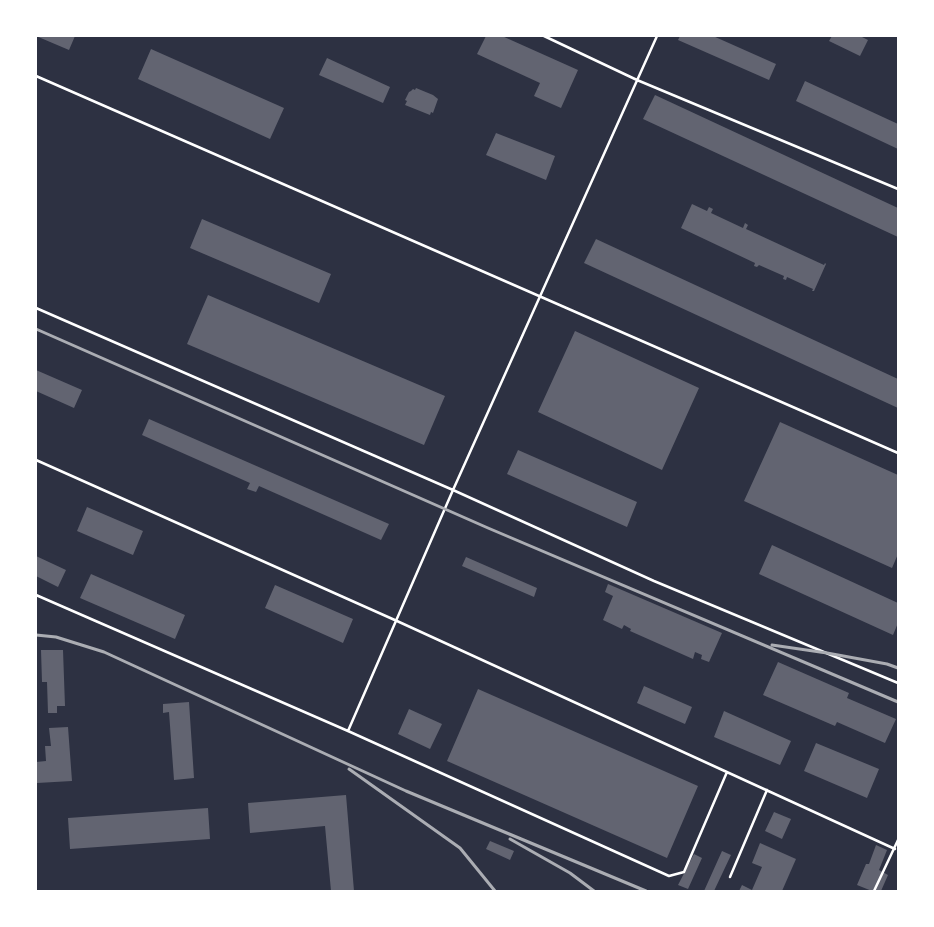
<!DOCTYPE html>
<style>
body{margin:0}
#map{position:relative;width:934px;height:927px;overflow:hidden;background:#2d3142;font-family:Literata,serif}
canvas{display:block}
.frame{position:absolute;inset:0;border:37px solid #fff;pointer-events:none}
</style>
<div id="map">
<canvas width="934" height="927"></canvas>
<div class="frame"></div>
</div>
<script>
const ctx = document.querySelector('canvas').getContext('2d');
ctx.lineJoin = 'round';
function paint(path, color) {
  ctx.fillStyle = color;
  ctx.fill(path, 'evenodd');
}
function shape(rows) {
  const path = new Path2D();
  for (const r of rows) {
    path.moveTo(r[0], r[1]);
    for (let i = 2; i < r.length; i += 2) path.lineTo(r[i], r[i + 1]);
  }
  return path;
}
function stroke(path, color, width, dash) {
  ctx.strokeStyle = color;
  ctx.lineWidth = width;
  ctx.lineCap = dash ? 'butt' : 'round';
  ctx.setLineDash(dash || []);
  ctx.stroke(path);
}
paint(shape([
 [36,36,75,36,69,50],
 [486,36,502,36,578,70,561,108,534,96,540,83,477,54],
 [680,36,713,36,776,64,769,80,678,40],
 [832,36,860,36,868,40,860,56,829,41],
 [151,49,284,108,270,139,138,79],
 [327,58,390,87,383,103,319,75],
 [805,81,898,124,898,149,796,101],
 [416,88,433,95,438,99,433,113,431,112,430,115,405,105,407,101,405,100,409,92,411,91,413,89,415,90],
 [655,95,898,208,898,237,643,119],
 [496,133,555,156,546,180,486,155],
 [692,204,707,211,709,207,713,209,711,213,743,228,745,223,748,225,746,229,824,265,825,263,826,264,814,291,812,291,813,289,787,277,786,280,783,279,784,276,759,265,757,267,754,266,755,263,681,228],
 [202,219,331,274,319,303,190,248],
 [596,239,898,379,898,408,584,263],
 [208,295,445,396,424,445,187,344],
 [575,331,699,388,662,470,538,412],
 [36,370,82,390,74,408,36,391],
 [149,419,389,524,381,540,259,486,256,492,247,489,250,483,142,435],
 [780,422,898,475,898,554,892,568,744,501],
 [518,450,637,502,627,527,507,474],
 [87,507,143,531,133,555,77,531],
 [772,545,898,603,898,623,893,635,759,574],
 [36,556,66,570,58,587,36,576],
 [466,557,537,588,534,597,462,566],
 [91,574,185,615,175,639,80,598],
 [608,584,722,633,709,662,701,659,702,655,695,652,693,659,630,631,631,629,624,625,622,629,603,620,613,596,605,592],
 [275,585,353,619,343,643,265,608],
 [41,650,63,650,65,706,57,706,57,713,48,713,47,682,42,682],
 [778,662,849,693,847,698,896,719,885,743,837,722,835,726,763,695],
 [644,686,692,707,685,724,637,703],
 [478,689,698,786,667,858,447,761],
 [189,702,194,778,174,780,169,712,163,713,163,704],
 [409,709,442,724,430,749,398,734],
 [724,711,791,741,780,765,714,737],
 [68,727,72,781,37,783,36,762,46,761,45,746,51,746,49,728],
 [816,743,879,769,867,798,804,771],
 [346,795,354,891,331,891,325,826,250,833,248,803],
 [208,808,210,839,70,849,68,818],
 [774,812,791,819,782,839,765,831],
 [490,841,514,851,510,860,486,849],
 [760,843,796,859,782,891,739,891,742,885,752,890,762,867,752,863],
 [876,845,887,850,879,870,888,875,881,891,872,891,857,885,866,864,869,864],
 [722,851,731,855,714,891,704,891],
 [694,854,702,858,688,889,678,885]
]), '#626471');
stroke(shape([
 [544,36,637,80,898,189],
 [36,76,898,453],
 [36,308,453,490,654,581,898,683],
 [36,460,397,621,895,849],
 [36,595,348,731,669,876,684,872,727,772],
 [348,731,453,490,657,36],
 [730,877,767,790],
 [874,891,898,840]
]), '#fff', 2.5);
stroke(shape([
 [36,329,488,528,898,702],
 [36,635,56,637,104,652,406,791,646,891],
 [772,645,827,653,887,664,898,668],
 [349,769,460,848,495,891],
 [510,839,570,873,594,891]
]), '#abadb3', 3);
</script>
